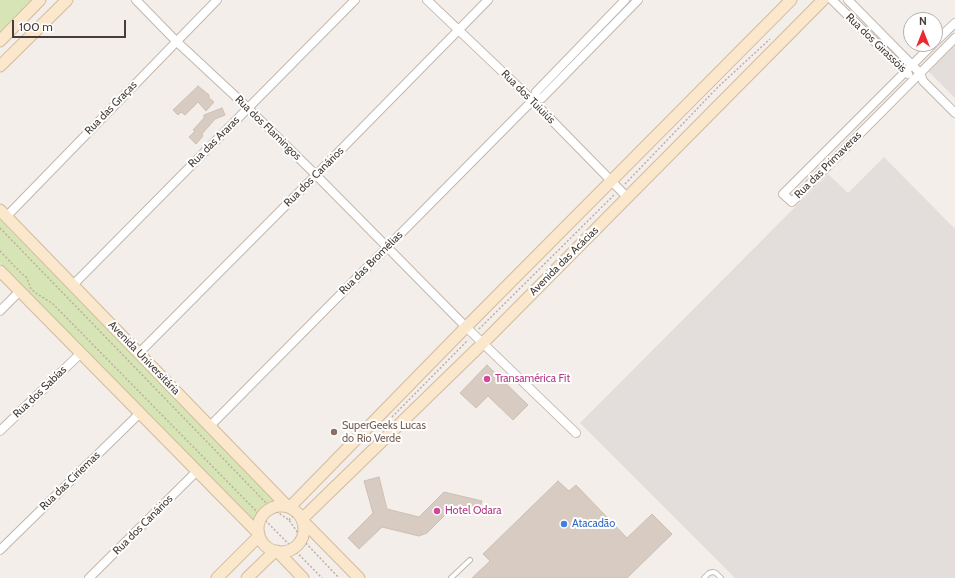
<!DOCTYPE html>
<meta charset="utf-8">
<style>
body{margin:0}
#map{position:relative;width:955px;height:578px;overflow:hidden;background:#f3eee9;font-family:Cabin,sans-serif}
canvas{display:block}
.north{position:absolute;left:903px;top:12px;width:40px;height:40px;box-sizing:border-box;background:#fff;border:1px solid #b5b2af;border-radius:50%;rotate:0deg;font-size:11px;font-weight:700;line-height:16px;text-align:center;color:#463e38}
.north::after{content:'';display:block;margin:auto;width:14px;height:18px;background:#e92a30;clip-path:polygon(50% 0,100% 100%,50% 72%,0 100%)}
.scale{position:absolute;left:12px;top:20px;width:114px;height:18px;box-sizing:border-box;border:2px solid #463e38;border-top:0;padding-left:5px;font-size:12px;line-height:14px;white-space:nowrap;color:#463e38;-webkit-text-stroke:3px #fff;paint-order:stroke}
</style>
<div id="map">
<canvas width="955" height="578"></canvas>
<div class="north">N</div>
<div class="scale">100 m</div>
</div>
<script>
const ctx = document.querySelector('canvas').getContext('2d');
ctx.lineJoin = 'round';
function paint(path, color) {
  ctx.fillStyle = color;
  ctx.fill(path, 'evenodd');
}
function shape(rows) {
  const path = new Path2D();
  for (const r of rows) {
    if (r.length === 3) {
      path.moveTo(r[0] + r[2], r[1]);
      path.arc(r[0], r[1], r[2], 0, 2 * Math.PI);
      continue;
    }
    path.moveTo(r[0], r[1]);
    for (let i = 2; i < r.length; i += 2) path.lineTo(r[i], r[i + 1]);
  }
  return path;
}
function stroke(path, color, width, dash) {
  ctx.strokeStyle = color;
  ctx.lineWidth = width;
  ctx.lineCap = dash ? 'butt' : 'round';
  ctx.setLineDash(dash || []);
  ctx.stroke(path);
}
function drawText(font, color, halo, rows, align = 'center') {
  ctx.font = font + ' Cabin,sans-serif';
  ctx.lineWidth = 4;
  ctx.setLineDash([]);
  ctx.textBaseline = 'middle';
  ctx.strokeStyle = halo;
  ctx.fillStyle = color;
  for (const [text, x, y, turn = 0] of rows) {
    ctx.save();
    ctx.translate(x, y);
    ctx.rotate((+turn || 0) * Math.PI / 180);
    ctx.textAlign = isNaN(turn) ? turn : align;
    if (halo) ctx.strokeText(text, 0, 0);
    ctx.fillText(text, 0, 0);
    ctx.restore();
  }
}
paint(shape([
 [955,43,955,98,927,70],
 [884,157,955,229,955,578,735,578,580,423,828,174,848,193]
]), '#e3dedb');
paint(shape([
 [0,0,33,0,0,34],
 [0,219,277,500,264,508,256,517,255,523,0,263]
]), '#d7e4b5');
const building = shape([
 [198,86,209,95,209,98,214,102,206,111,198,102,185,115,181,112,178,115,173,110,198,86],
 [222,108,225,115,215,119,202,134,203,136,196,144,189,137,195,131,193,130,204,118,204,115,222,108],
 [487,365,528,405,513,420,488,396,476,408,460,393,487,365],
 [379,477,387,509,419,517,444,492,482,501,478,515,451,509,427,533,419,536,382,527,359,549,348,538,373,513,364,481,379,477],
 [558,481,569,491,576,485,627,538,652,514,672,534,627,578,472,578,490,561,483,554,558,481]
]);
paint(building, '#d7cbc2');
stroke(building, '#cebfb3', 1);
const lane = shape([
 [451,578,470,560],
 [704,578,709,573,713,572,716,573,721,578]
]);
const street = shape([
 [136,0,176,41,248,108,316,175,466,327,576,433],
 [427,0,530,98,627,197],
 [832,0,908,74],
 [848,0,920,73,923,81,955,113],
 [935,42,955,23],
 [933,44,783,194,792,202,955,38],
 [533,100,542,98,638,0],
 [6,217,217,0],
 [73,285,355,0],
 [0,311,20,291],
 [139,353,316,175,488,0],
 [210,426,533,100,536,92,625,0],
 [0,431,81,353],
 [0,550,140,413],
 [89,578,197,471]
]);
const secondary = shape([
 [0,41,40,0],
 [0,66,67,0],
 [0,210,288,507],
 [0,271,259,534],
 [281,529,23],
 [290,507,466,327,791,0],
 [302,519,483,343,823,0],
 [303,521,359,578],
 [277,551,303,578],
 [217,578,259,536],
 [247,578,275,551]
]);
stroke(lane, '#c1b7af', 6);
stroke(street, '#c1b7af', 10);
stroke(secondary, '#d2bb9e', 13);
stroke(shape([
 [625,184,718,87,770,39],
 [0,228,271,508,289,520,302,539,339,578],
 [0,251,21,273,27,278,31,289,37,294,52,303,322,578],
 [479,329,614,195],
 [392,417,468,340],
 [289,520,293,516]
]), '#bfae9f', 1.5, [2, 2]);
stroke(lane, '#fff', 4);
stroke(street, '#fff', 8);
stroke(secondary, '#fae7cc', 11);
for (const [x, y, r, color] of [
 [487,379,4,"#d1479c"],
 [334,432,4,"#8d6e63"],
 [437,511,4,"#d1479c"],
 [564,524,4,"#3f7fe0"]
]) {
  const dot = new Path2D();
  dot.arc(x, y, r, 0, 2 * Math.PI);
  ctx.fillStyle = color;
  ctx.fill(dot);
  stroke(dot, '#fff', 1.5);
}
drawText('11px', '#463e38', '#fff', [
 ["Rua dos Girassóis",876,43,44],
 ["Rua dos Tuiuiús",528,97,45],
 ["Rua das Graças",111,108,-46],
 ["Rua dos Flamingos",268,128,44],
 ["Rua das Araras",214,142,-45],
 ["Rua das Primaveras",828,165,-45],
 ["Rua dos Canários",314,177,-45],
 ["Avenida das Acácias",564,261,-45],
 ["Rua das Bromélias",371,263,-45],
 ["Avenida Universitária",144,358,46],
 ["Rua dos Sabías",40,392,-44],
 ["Rua das Ciriemas",70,481,-44],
 ["Rua dos Canários",143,525,-45]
]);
drawText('11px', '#b23c85', '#fff', [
 ["Transamérica Fit",495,379],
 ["Hotel Odara",445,511]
], 'left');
drawText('11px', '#785e54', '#fff', [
 ["SuperGeeks Lucas",342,426],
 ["do Rio Verde",342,439]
], 'left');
drawText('11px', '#366cbe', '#fff', [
 ["Atacadão",572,524]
], 'left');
</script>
